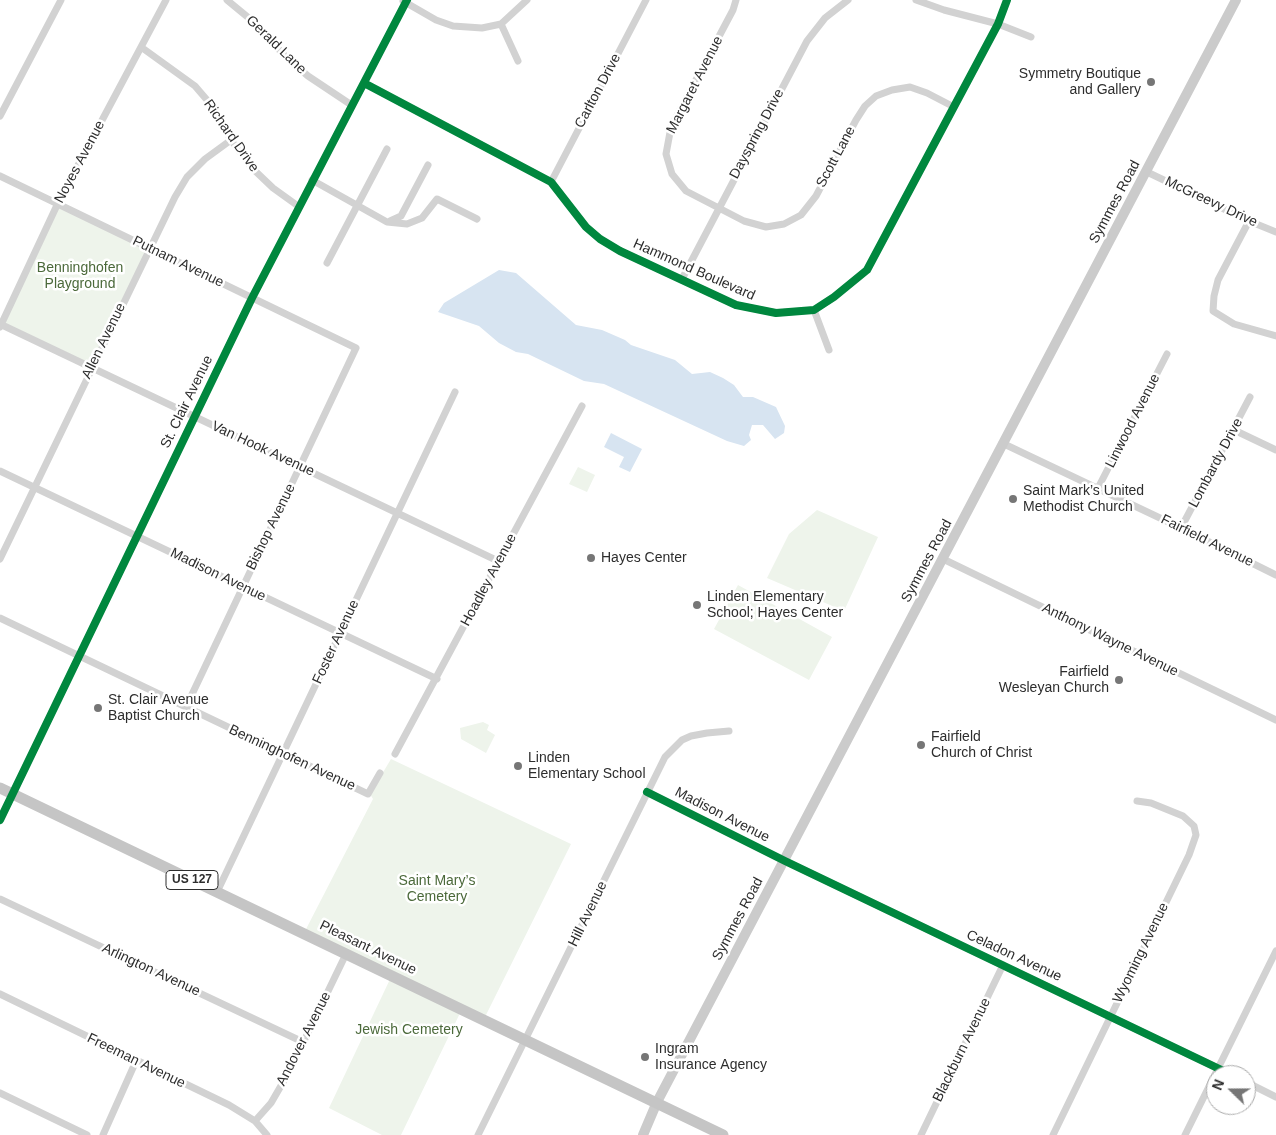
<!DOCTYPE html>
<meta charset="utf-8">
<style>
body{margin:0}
#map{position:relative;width:1276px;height:1135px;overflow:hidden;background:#fff;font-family:Arial,sans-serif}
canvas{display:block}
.north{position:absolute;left:1206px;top:1065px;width:50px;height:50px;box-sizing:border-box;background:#fff;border:1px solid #ababab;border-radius:50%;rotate:292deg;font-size:14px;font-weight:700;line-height:20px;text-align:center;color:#2d2d2d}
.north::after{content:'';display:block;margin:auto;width:18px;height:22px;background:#767676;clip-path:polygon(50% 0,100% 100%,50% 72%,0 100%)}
</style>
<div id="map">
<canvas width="1276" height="1135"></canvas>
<div class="north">N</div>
</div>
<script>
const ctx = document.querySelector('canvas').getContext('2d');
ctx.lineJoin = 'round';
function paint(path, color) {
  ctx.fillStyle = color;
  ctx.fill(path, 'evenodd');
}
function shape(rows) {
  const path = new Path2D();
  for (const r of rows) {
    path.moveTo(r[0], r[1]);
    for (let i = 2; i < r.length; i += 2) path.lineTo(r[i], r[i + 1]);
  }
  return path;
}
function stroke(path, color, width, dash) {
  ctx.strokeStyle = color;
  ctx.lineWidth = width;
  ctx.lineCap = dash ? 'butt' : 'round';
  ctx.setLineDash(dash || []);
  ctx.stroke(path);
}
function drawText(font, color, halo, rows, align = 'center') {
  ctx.font = font + ' Arial,sans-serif';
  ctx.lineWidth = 5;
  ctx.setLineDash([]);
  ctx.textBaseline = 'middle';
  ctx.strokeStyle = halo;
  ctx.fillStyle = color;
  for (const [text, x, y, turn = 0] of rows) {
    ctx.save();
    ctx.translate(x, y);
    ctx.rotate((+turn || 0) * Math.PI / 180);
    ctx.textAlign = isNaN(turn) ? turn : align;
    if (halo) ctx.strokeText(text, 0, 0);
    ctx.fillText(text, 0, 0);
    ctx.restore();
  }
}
paint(shape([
 [58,203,149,248,91,368,1,325],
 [578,467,595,475,587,492,569,484],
 [817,510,878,537,844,611,767,578,789,534],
 [738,585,832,637,809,680,714,629],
 [483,722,489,725,487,730,495,735,486,753,461,739,460,728],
 [391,759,571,844,484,1019,462,1009,401,1135,382,1135,329,1108,392,975,304,933,373,799,370,794]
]), '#eef4eb');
paint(shape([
 [499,270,516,273,576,325,602,330,625,340,631,345,675,360,692,374,710,372,723,378,734,385,743,397,753,397,776,407,785,426,784,433,775,439,763,425,752,425,749,435,751,440,744,446,727,441,604,384,584,381,528,354,516,352,499,343,479,326,438,312,444,303],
 [611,433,642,449,630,472,619,467,624,457,604,447]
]), '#d7e4f1');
stroke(shape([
 [227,0,250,19,287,58,308,76,350,104],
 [736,0,733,10,671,127,666,154,672,174,686,191,744,221,766,227,784,224,801,215,816,196,856,120,865,106,876,96,892,90,910,87,927,93,954,107],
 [916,0,944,10,998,24,1031,37],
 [403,1,436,20,453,26,482,28,501,24,527,0],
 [501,24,518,61],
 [141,47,195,86,213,107,231,140,251,167,273,188,298,206],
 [364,83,551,182,586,227,600,239,620,251,736,305,776,313,814,310,834,297,867,270,998,24,1007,0],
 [0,116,61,0],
 [1147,172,1249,221,1276,232],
 [0,176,356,348,186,707],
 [312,180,387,222,407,224,422,218,437,199,477,219],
 [551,182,646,0],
 [390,221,401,216,428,165],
 [1249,221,1218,280,1214,296,1213,311,1234,324,1276,336],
 [327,263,387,149],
 [682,279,807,41,825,18,848,0],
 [814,310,829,350],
 [0,324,498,561],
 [0,327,58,203,166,0],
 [1234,430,1276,450],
 [1002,443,1181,528,1276,575],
 [0,471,437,679],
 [1098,488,1167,354],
 [1181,528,1250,397],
 [0,559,175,197,187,177,205,159,231,140],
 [943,559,1276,720],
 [0,618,368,794,380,773],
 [395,754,582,406],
 [647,792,785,861,1232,1075],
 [0,820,252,298,407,0],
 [217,892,455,392],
 [0,899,303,1042],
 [0,994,229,1105,255,1121,267,1135],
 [1246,1082,1276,1097],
 [0,1093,87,1135],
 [255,1121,271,1103,289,1072,346,954],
 [103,1135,136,1061],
 [478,1135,665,757,682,740,691,736,707,733,729,731],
 [921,1135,1003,965],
 [1053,1135,1189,855,1196,835,1194,826,1183,816,1151,803,1137,801],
 [1185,1135,1276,951]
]), '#d2d2d2', 7);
stroke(shape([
 [643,1135,657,1102,1236,0]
]), '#cbcbcb', 10);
stroke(shape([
 [0,788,723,1135]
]), '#c5c5c5', 11);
stroke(shape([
 [364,83,551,182,586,227,600,239,620,251,736,305,776,313,814,310,834,297,867,270,998,24,1007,0],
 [647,792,785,861,1232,1075],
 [0,820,252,298,407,0]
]), '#00873e', 8);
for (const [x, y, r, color] of [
 [1151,82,5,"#767676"],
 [1013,499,5,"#767676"],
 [591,558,5,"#767676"],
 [697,605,5,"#767676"],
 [1119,680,5,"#767676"],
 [98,708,5,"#767676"],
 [921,745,5,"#767676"],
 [518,766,5,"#767676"],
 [645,1057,5,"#767676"]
]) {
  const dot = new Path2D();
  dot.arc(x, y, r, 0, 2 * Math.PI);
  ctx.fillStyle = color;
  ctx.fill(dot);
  stroke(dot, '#fff', 2);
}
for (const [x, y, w] of [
 [192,880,52]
]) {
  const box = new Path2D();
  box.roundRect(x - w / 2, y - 9.5, w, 19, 4);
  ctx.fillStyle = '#fff';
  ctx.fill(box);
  stroke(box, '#2d2d2d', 1);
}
drawText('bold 12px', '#2d2d2d', null, [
 ["US 127",192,880]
]);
drawText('14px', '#2d2d2d', '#fff', [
 ["Gerald Lane",276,45,44],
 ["Margaret Avenue",695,85,-63],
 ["Carlton Drive",598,91,-62],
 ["Dayspring Drive",757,134,-62],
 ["Richard Drive",231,136,55],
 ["Scott Lane",836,157,-62],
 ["Noyes Avenue",80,162,-62],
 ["Symmes Road",1115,202,-62],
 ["McGreevy Drive",1211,202,25],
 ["Putnam Avenue",178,262,26],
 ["Hammond Boulevard",694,270,24],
 ["Allen Avenue",104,341,-64],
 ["St. Clair Avenue",187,402,-64],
 ["Linwood Avenue",1133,421,-63],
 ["Van Hook Avenue",263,449,25],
 ["Lombardy Drive",1216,463,-62],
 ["Bishop Avenue",271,527,-64],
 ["Fairfield Avenue",1207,541,26],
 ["Symmes Road",927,561,-62],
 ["Madison Avenue",218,575,26],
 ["Hoadley Avenue",489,580,-62],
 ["Anthony Wayne Avenue",1110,640,26],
 ["Foster Avenue",336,642,-65],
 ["Benninghofen Avenue",292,758,25],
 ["Madison Avenue",722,815,27],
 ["Hill Avenue",588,914,-64],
 ["Symmes Road",738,919,-62],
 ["Pleasant Avenue",368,948,26],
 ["Wyoming Avenue",1141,953,-64],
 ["Celadon Avenue",1014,956,25],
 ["Arlington Avenue",151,970,25],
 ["Andover Avenue",304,1039,-63],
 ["Blackburn Avenue",962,1050,-64],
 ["Freeman Avenue",136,1061,26]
]);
drawText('14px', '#2d2d2d', '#fff', [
 ["Symmetry Boutique",1141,74,"right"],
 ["and Gallery",1141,90,"right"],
 ["Saint Mark’s United",1023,491],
 ["Methodist Church",1023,507],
 ["Hayes Center",601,558],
 ["Linden Elementary",707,597],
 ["School; Hayes Center",707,613],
 ["Fairfield",1109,672,"right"],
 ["Wesleyan Church",1109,688,"right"],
 ["St. Clair Avenue",108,700],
 ["Baptist Church",108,716],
 ["Fairfield",931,737],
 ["Church of Christ",931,753],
 ["Linden",528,758],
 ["Elementary School",528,774],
 ["Ingram",655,1049],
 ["Insurance Agency",655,1065]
], 'left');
drawText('14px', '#4b693a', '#fff', [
 ["Benninghofen",80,268],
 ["Playground",80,284],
 ["Saint Mary’s",437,881],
 ["Cemetery",437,897],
 ["Jewish Cemetery",409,1030]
]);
</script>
